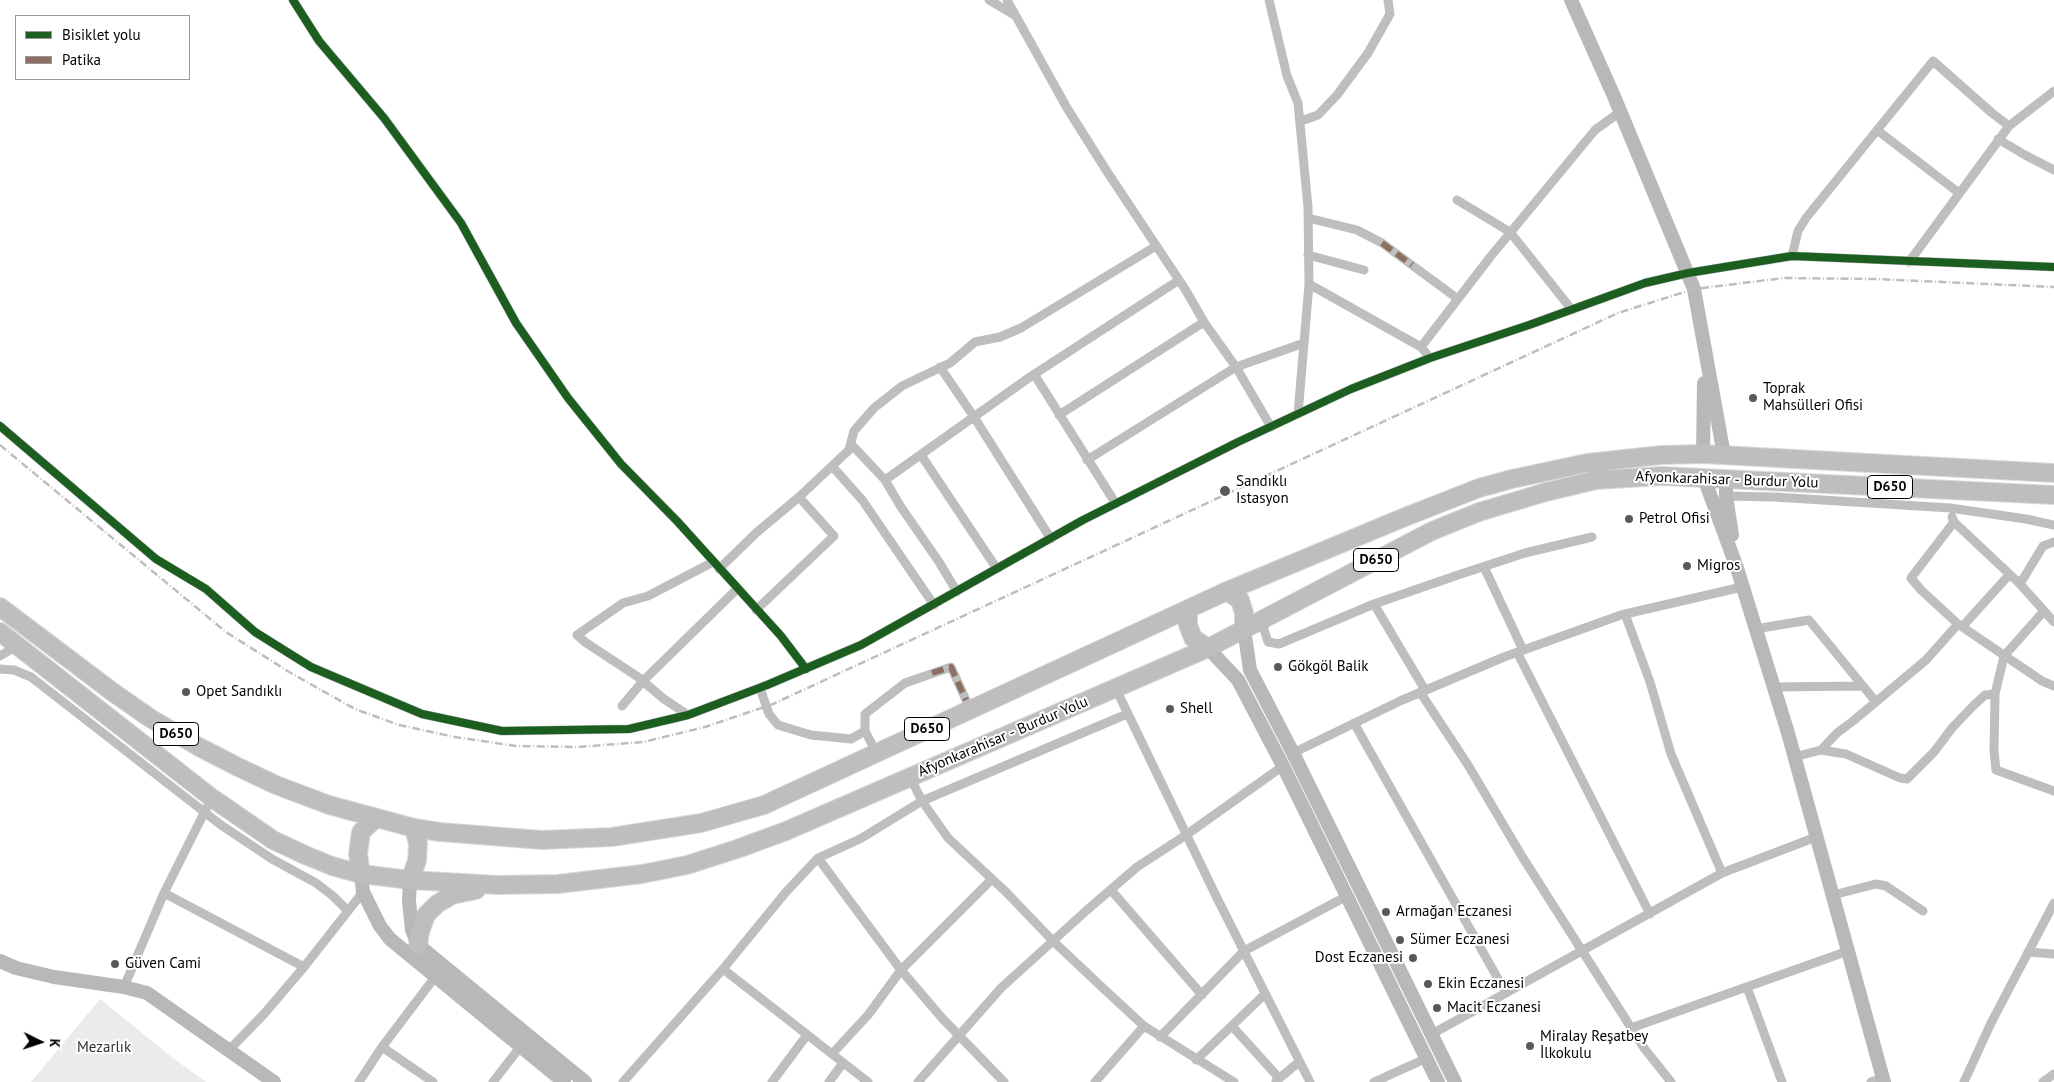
<!DOCTYPE html>
<meta charset="utf-8">
<style>
body{margin:0}
#map{position:relative;width:2054px;height:1082px;overflow:hidden;background:#fff;font-family:"PT Sans",sans-serif}
canvas{display:block}
.legend{position:absolute;left:15px;top:15px;width:175px;height:65px;box-sizing:border-box;background:#fff;border:1px solid #999;margin:0;padding:6px 9px;list-style:none;font-size:15px;color:#000}
.legend li{display:flex;align-items:center;gap:10px;height:25px}
.legend b{width:25px;border:1px solid #999}
.north{position:absolute;left:15px;top:1017px;width:50px;height:50px;-webkit-text-stroke:4px #fff;paint-order:stroke;rotate:94deg;font-size:14px;font-weight:700;line-height:20px;text-align:center;color:#000}
.north::after{content:'';display:block;margin:auto;width:18px;height:22px;background:#000;clip-path:polygon(50% 0,100% 100%,50% 72%,0 100%)}
</style>
<div id="map">
<canvas width="2054" height="1082"></canvas>
<ul class="legend">
<li><b style="height:6px;background:#1b5e20"></b>Bisiklet yolu</li>
<li><b style="height:6px;background:#8d6e63"></b>Patika</li>
</ul>
<div class="north">K</div>
</div>
<script>
const ctx = document.querySelector('canvas').getContext('2d');
ctx.lineJoin = 'round';
function paint(path, color) {
  ctx.fillStyle = color;
  ctx.fill(path, 'evenodd');
}
function shape(rows) {
  const path = new Path2D();
  for (const r of rows) {
    path.moveTo(r[0], r[1]);
    for (let i = 2; i < r.length; i += 2) path.lineTo(r[i], r[i + 1]);
  }
  return path;
}
function stroke(path, color, width, dash) {
  ctx.strokeStyle = color;
  ctx.lineWidth = width;
  ctx.lineCap = dash ? 'butt' : 'round';
  ctx.setLineDash(dash || []);
  ctx.stroke(path);
}
function drawText(font, color, halo, rows, align = 'center') {
  ctx.font = font + ' "PT Sans",sans-serif';
  ctx.lineWidth = 4;
  ctx.setLineDash([]);
  ctx.textBaseline = 'middle';
  ctx.strokeStyle = halo;
  ctx.fillStyle = color;
  for (const [text, x, y, turn = 0] of rows) {
    ctx.save();
    ctx.translate(x, y);
    ctx.rotate((+turn || 0) * Math.PI / 180);
    ctx.textAlign = isNaN(turn) ? turn : align;
    if (halo) ctx.strokeText(text, 0, 0);
    ctx.fillText(text, 0, 0);
    ctx.restore();
  }
}
paint(shape([
 [100,999,173,1058,206,1082,31,1082]
]), '#ebebeb');
const highway = shape([
 [1227,591,1240,600,1244,613,1244,629],
 [0,607,114,693,150,718,199,747,238,767,276,785,329,805,414,828,440,832,542,840,612,837,701,823,764,805,1227,591,1405,517,1479,488,1512,479,1587,463,1661,455,1703,454,2054,473],
 [1188,609,1188,625,1193,638,1208,648],
 [0,632,212,798,273,840,305,855,332,866,361,874,410,880,498,885,558,884,642,874,687,865,737,849,786,831,1208,648,1432,531,1479,512,1546,492,1596,480,1662,476,2054,495],
 [361,874,358,854,361,832,376,818],
 [410,880,417,861,418,844,414,828],
 [418,945,420,932,426,915,437,904,452,895,476,890]
]);
stroke(highway, '#dbdbdb', 20);
stroke(shape([
 [293,0,319,41,384,118,461,223,516,323,568,398,621,464,677,521,781,636,806,669],
 [989,0,1014,15],
 [1007,0,1067,108,1106,170,1185,289,1204,322,1236,367,1271,427],
 [1269,0,1287,76,1298,103,1308,207,1309,284,1298,414],
 [1301,121,1318,115,1337,95,1368,53,1390,14,1388,0],
 [1877,130,1959,193],
 [1998,139,2025,155,2054,170],
 [1457,200,1510,232,1572,310],
 [1308,218,1357,230,1382,243,1458,299],
 [1308,255,1364,270],
 [1792,256,1798,231,1806,218,1933,61,1992,113,2009,126],
 [1909,262,2009,126,2054,91],
 [1309,284,1421,347],
 [1430,358,1421,347,1491,256,1595,130,1620,112],
 [940,367,974,417,1051,539],
 [1034,374,1116,504],
 [1059,415,1204,322],
 [0,426,156,559,206,589,255,632,311,667,422,714,502,731,629,729,688,715,767,685,861,645,1083,520,1238,442,1351,389,1430,358,1529,325,1645,283,1688,273,1792,256,2054,267],
 [851,444,885,480,901,507,939,562,957,592],
 [921,455,997,569],
 [1087,460,1236,367,1304,343],
 [832,466,863,501,934,605],
 [885,480,1030,377,1179,280],
 [1726,496,1774,497,1950,508,2026,519,2054,525],
 [1952,517,1954,522,2020,584,2054,622],
 [1954,522,1911,578,1921,590,1958,624,2042,681,2054,686],
 [1484,567,1523,650],
 [719,569,756,533,799,497,849,450,854,431,874,408,902,386,950,363,975,342,1000,337,1021,328,1156,246],
 [2020,584,2043,546,2054,542],
 [1374,604,1425,690],
 [756,610,834,536,799,497],
 [2044,611,2004,656,1995,694,1994,751,1996,770,2054,791],
 [1625,614,1650,682,1671,754,1722,873],
 [1261,620,1268,642,1279,644,1374,604,1458,575,1525,553,1592,537],
 [1962,627,2009,575],
 [1755,629,1809,620,1876,702],
 [1517,652,1650,914],
 [0,656,18,645],
 [0,669,14,670,31,677,221,825,272,859,316,883,333,896,348,911],
 [1773,687,1862,686],
 [760,688,769,714,778,725,811,735,851,739,865,731],
 [1116,689,1218,900,1310,1082],
 [1420,692,1468,765,1523,858,1644,1048,1671,1082],
 [622,706,643,681,737,589],
 [688,715,664,699,638,677,585,642,577,635,623,603,648,596,713,562],
 [1354,723,1506,993],
 [1821,750,1837,733,1853,721,1926,660,1958,624],
 [876,752,865,731,865,714,905,683,951,667,966,700],
 [1293,753,1400,701,1504,657,1621,615,1742,587],
 [1794,757,1821,750,1846,754,1900,778,1907,779,1934,752,1952,728,1973,706,1985,695,1995,694],
 [910,777,922,801,948,838,1006,892,1053,941,1105,990,1144,1026,1234,1082],
 [818,858,901,970,942,1018,1004,1082],
 [1111,890,1202,995],
 [164,893,304,967],
 [1833,895,1876,884,1886,886,1923,911],
 [2028,952,2054,954],
 [723,969,868,1082],
 [124,987,164,893,207,807],
 [1747,987,1782,1082],
 [1232,1026,1279,1078],
 [1631,1028,1848,951],
 [1432,1034,1722,873,1816,837],
 [1160,1037,1244,951,1347,896],
 [382,1047,435,977],
 [229,1050,264,1014,304,967,363,892],
 [832,1054,868,1015,901,970,992,879],
 [1196,1060,1265,994],
 [1276,1081,1299,1062],
 [359,1082,382,1047,433,1082],
 [493,1082,520,1047],
 [623,1082,723,969,786,892,818,858,860,839,922,801,1127,714],
 [772,1082,807,1035],
 [829,1082,843,1063],
 [918,1082,1001,988,1087,910,1137,867,1186,835,1283,766],
 [1095,1082,1144,1026],
 [1374,1082,1427,1058],
 [1871,1082,1883,1078],
 [1964,1082,1991,1023,2054,903],
 [2043,1082,2054,1074]
]), '#bebebe', 9);
stroke(shape([
 [1571,0,1613,94,1694,289,1724,455],
 [1703,454,1704,383],
 [1704,478,1737,568,1788,733,1884,1082],
 [1726,478,1726,496,1732,535],
 [1244,629,1250,670,1293,753,1455,1082],
 [1208,648,1238,680,1283,766,1438,1082],
 [361,874,363,892,380,926,390,939,564,1082],
 [410,880,409,901,412,930,418,945,585,1082],
 [0,961,16,968,54,977,124,987,147,993,274,1082]
]), '#b8b8b8', 14);
stroke(highway, '#bebebe', 18);
stroke(shape([
 [0,445,226,632,289,672,355,709,399,725,455,737,516,746,578,747,643,742,705,727,773,704,1618,313,1694,289,1784,278,1876,279,2054,287]
]), '#bebebe', 2.5, [8, 2.5, 1, 2.5]);
stroke(shape([
 [1382,243,1412,265],
 [932,673,951,667,966,700]
]), '#8d6e63', 6, [12, 6]);
stroke(shape([
 [293,0,319,41,384,118,461,223,516,323,568,398,621,464,677,521,781,636,806,669],
 [0,426,156,559,206,589,255,632,311,667,422,714,502,731,629,729,688,715,767,685,861,645,1083,520,1238,442,1351,389,1430,358,1529,325,1645,283,1688,273,1792,256,2054,267]
]), '#1b5e20', 8);
for (const [x, y, r, color] of [
 [1753,398,5,"#595959"],
 [1225,491,6,"#595959"],
 [1629,519,5,"#595959"],
 [1687,566,5,"#595959"],
 [1278,667,5,"#595959"],
 [186,692,5,"#595959"],
 [1170,709,5,"#595959"],
 [1386,912,5,"#595959"],
 [1400,940,5,"#595959"],
 [1413,958,5,"#595959"],
 [115,964,5,"#595959"],
 [1428,984,5,"#595959"],
 [1437,1008,5,"#595959"],
 [1530,1046,5,"#595959"]
]) {
  const dot = new Path2D();
  dot.arc(x, y, r, 0, 2 * Math.PI);
  ctx.fillStyle = color;
  ctx.fill(dot);
  stroke(dot, '#fff', 2);
}
for (const [x, y, w] of [
 [1890,487,45],
 [1376,560,45],
 [927,729,45],
 [176,734,45]
]) {
  const box = new Path2D();
  box.roundRect(x - w / 2, y - 11.5, w, 23, 4);
  ctx.fillStyle = '#fff';
  ctx.fill(box);
  stroke(box, '#000', 1);
}
drawText('bold 14px', '#000', null, [
 ["D650",1890,487],
 ["D650",1376,560],
 ["D650",927,729],
 ["D650",176,734]
]);
drawText('15px', '#000', '#fff', [
 ["Toprak",1763,389],
 ["Mahsülleri Ofisi",1763,406],
 ["Sandıklı",1236,482],
 ["Istasyon",1236,499],
 ["Petrol Ofisi",1639,519],
 ["Migros",1697,566],
 ["Gökgöl Balik",1288,667],
 ["Opet Sandıklı",196,692],
 ["Shell",1180,709],
 ["Armağan Eczanesi",1396,912],
 ["Sümer Eczanesi",1410,940],
 ["Dost Eczanesi",1403,958,"right"],
 ["Güven Cami",125,964],
 ["Ekin Eczanesi",1438,984],
 ["Macit Eczanesi",1447,1008],
 ["Miralay Reşatbey",1540,1037],
 ["İlkokulu",1540,1054]
], 'left');
drawText('15px', '#000', '#fff', [
 ["Afyonkarahisar - Burdur Yolu",1727,480,2],
 ["Afyonkarahisar - Burdur Yolu",1003,737,-23]
]);
drawText('15px', '#323232', '#fff', [
 ["Mezarlık",104,1048]
]);
</script>
